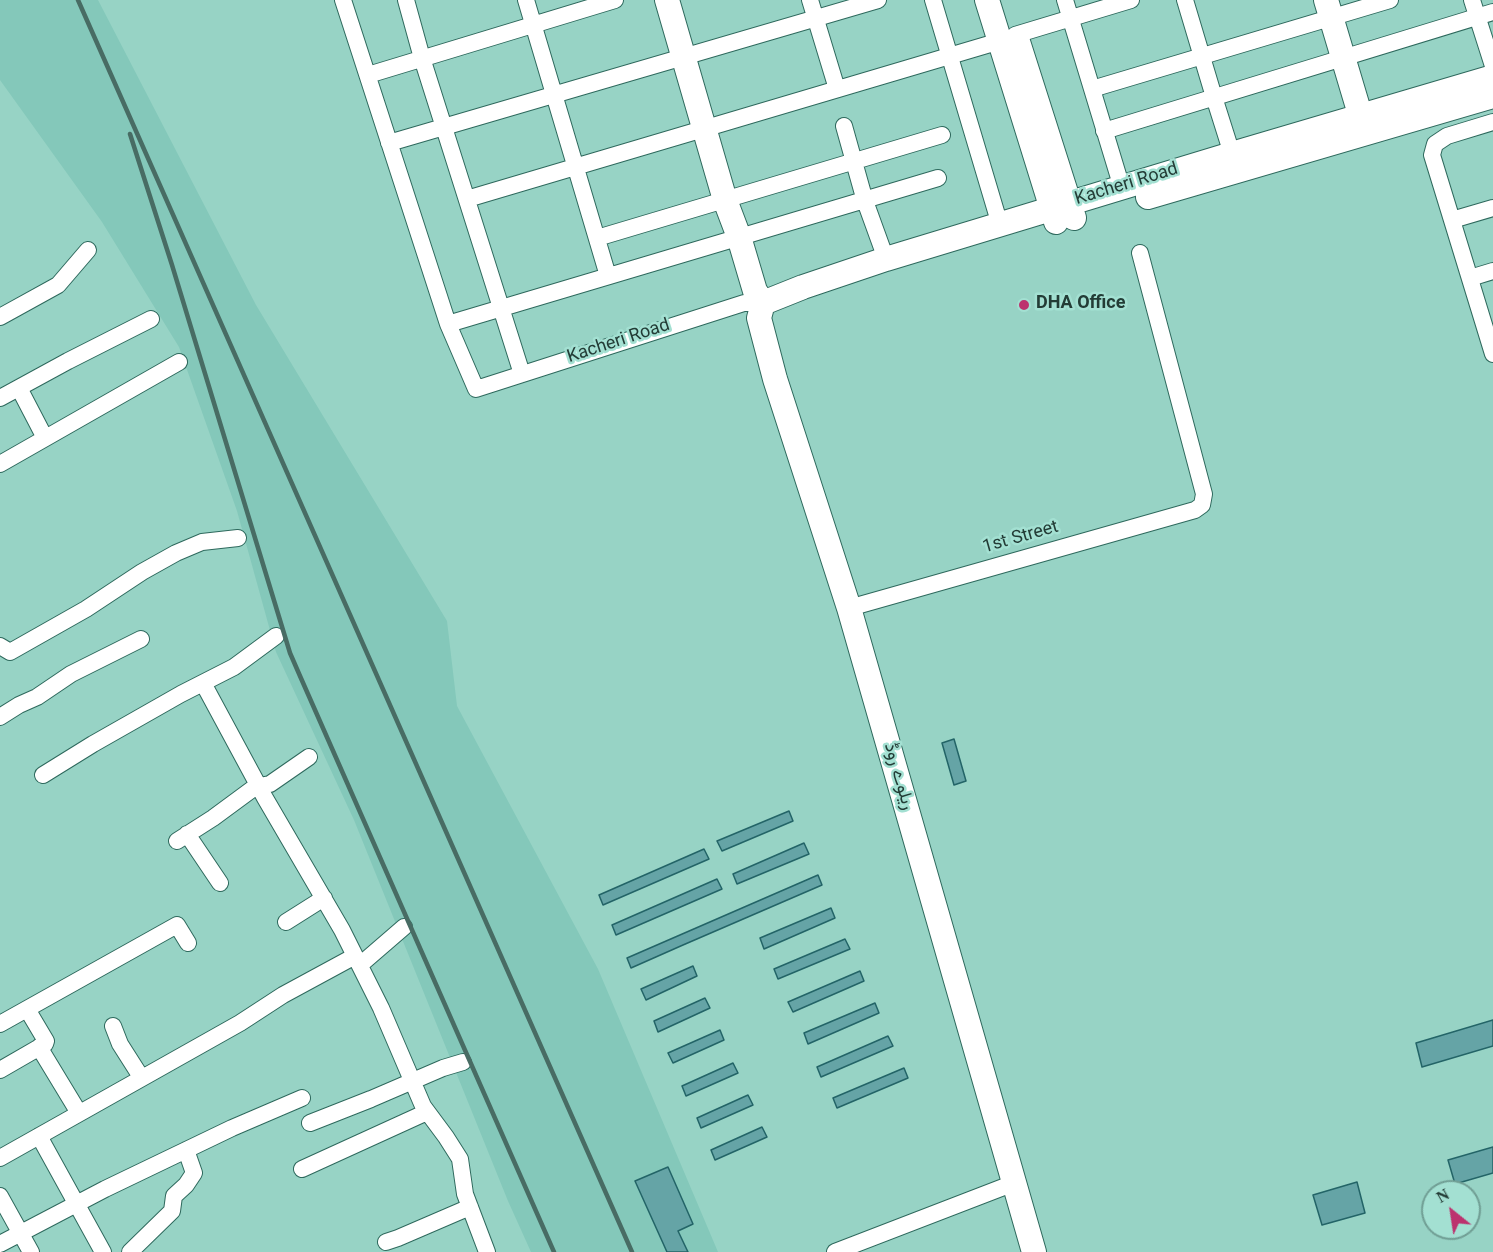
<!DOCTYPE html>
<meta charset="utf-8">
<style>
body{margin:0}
#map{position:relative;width:1493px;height:1252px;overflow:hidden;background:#97d3c5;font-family:Georgia,serif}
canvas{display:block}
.north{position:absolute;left:1421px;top:1180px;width:60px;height:60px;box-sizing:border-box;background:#a3e0d2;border:2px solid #709e94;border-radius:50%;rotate:330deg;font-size:16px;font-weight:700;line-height:24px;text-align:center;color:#233c36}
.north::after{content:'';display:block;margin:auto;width:21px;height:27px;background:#bc326e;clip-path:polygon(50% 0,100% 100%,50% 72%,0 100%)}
</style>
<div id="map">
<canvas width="1493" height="1252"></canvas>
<div class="north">N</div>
</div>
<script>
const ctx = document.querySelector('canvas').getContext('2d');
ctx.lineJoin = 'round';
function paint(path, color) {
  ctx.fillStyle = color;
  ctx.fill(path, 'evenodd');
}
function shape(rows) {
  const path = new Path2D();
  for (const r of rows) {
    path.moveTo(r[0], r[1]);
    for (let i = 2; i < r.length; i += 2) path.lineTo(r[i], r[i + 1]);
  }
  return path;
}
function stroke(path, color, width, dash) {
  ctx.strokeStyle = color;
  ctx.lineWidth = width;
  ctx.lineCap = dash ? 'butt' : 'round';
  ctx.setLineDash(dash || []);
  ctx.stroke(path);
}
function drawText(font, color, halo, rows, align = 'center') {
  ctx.font = font + ' Georgia,Vazirmatn,serif';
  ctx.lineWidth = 5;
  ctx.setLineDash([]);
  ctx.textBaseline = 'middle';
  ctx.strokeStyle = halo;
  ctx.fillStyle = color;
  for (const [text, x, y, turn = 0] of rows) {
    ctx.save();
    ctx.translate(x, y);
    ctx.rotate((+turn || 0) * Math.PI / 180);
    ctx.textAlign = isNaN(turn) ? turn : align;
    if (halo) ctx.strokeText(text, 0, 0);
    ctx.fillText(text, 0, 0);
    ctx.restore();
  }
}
paint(shape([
 [0,0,98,0,256,305,447,621,457,706,598,969,718,1252,531,1252,508,1201,354,820,276,652,237,511,179,347,102,222,0,80]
]), '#84c8ba');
const building = shape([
 [954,739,966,781,954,785,942,743,954,739],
 [789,811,793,821,722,851,717,841,789,811],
 [804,843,809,854,737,884,733,874,804,843],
 [704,849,709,859,603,905,599,895,704,849],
 [818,875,822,885,683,945,631,968,627,958,818,875],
 [717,879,722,889,616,935,612,925,717,879],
 [831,908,835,918,764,949,760,938,831,908],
 [845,939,850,949,778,979,774,969,845,939],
 [693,966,697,976,646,1000,641,989,693,966],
 [860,971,864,981,793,1012,788,1002,860,971],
 [705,998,710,1008,658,1032,654,1021,705,998],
 [875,1003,879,1013,808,1044,804,1033,875,1003],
 [1493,1020,1493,1046,1422,1067,1416,1043,1493,1020],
 [720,1030,724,1040,673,1063,668,1053,720,1030],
 [888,1036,893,1046,821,1077,817,1067,888,1036],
 [733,1063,738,1073,686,1096,682,1086,733,1063],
 [904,1068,908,1078,837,1108,833,1098,904,1068],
 [748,1095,753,1105,701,1128,697,1118,748,1095],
 [762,1127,767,1137,715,1160,711,1150,762,1127],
 [1493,1147,1493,1173,1455,1184,1448,1160,1493,1147],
 [668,1167,693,1224,678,1231,688,1252,667,1252,635,1181,668,1167],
 [1357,1182,1365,1213,1322,1225,1313,1195,1357,1182]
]);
paint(building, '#65a4a6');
stroke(building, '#236467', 1.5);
const street = shape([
 [343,0,448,324,476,389,744,303,763,303],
 [406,0,422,58,522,374],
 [526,0,608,276],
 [810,0,837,89],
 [933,0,1000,225],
 [1065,0,1122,188],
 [1185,0,1214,97,1232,154],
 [1472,0,1493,66],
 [1015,35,1131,0],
 [368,75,615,0],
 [1092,89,1390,0],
 [1493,122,1447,136,1435,144,1432,155,1493,354],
 [844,126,865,201,886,259],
 [1104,131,1493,12],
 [389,143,878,0],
 [467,199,1000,41],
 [1452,220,1493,208],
 [597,238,942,135],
 [1470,278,1493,271],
 [0,317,58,285,88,250],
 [448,324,938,178],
 [19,388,45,438],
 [0,398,68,361,151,319],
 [0,464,179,362],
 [849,608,1195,510,1202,505,1204,494,1140,253],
 [0,646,10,652,86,609,142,572,176,553,202,542,238,538],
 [203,683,265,798,342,930,381,1008,423,1106,446,1137,460,1159,465,1194,487,1252],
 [0,717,19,705,37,697,71,674,141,639],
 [43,775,93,744,181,694,234,667,276,636],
 [187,834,220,883],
 [177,841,213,818,251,790,259,786,270,784,309,757],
 [286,922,324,898],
 [360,965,404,927],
 [0,1024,177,925,188,943],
 [113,1026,120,1044,141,1077],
 [39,1047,79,1113],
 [0,1070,45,1044,46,1041,27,1009],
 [310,1123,371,1099,443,1068,463,1062],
 [39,1136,103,1252],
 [0,1158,240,1023,283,995,355,956],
 [302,1169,427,1112],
 [0,1196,31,1252],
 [386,1242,398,1238,470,1207],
 [0,1244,105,1189,232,1128,302,1098],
 [130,1252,172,1211,174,1196,186,1185,194,1173,186,1150],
 [835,1252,1014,1183]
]);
const secondary = shape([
 [667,0,725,200,739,237,755,291,763,303],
 [987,0,1056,222],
 [1326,0,1365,131],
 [1018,42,1074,218],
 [1148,197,1493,96],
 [763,303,759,318,775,379,849,608,1034,1252],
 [763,303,803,287,886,259,1232,154,1493,77]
]);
stroke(street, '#2e695d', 18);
stroke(secondary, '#2e695d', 26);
stroke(street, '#fff', 16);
stroke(secondary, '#fff', 24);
stroke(shape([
 [78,0,632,1252],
 [130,134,172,265,290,653,300,676,554,1252]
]), '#486c64', 4.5);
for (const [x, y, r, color] of [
 [1024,305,6,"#bc326e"]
]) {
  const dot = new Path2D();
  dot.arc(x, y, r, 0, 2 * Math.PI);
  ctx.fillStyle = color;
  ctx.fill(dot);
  stroke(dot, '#a3e0d2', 2);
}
drawText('18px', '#233c36', '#a3e0d2', [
 ["Kacheri Road",1127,186,-17],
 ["Kacheri Road",619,343,-18],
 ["1st Street",1021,539,-16],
 ["ریلوے روڈ",897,777,74]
]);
drawText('bold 18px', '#233c36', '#a3e0d2', [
 ["DHA Office",1036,305]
], 'left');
</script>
